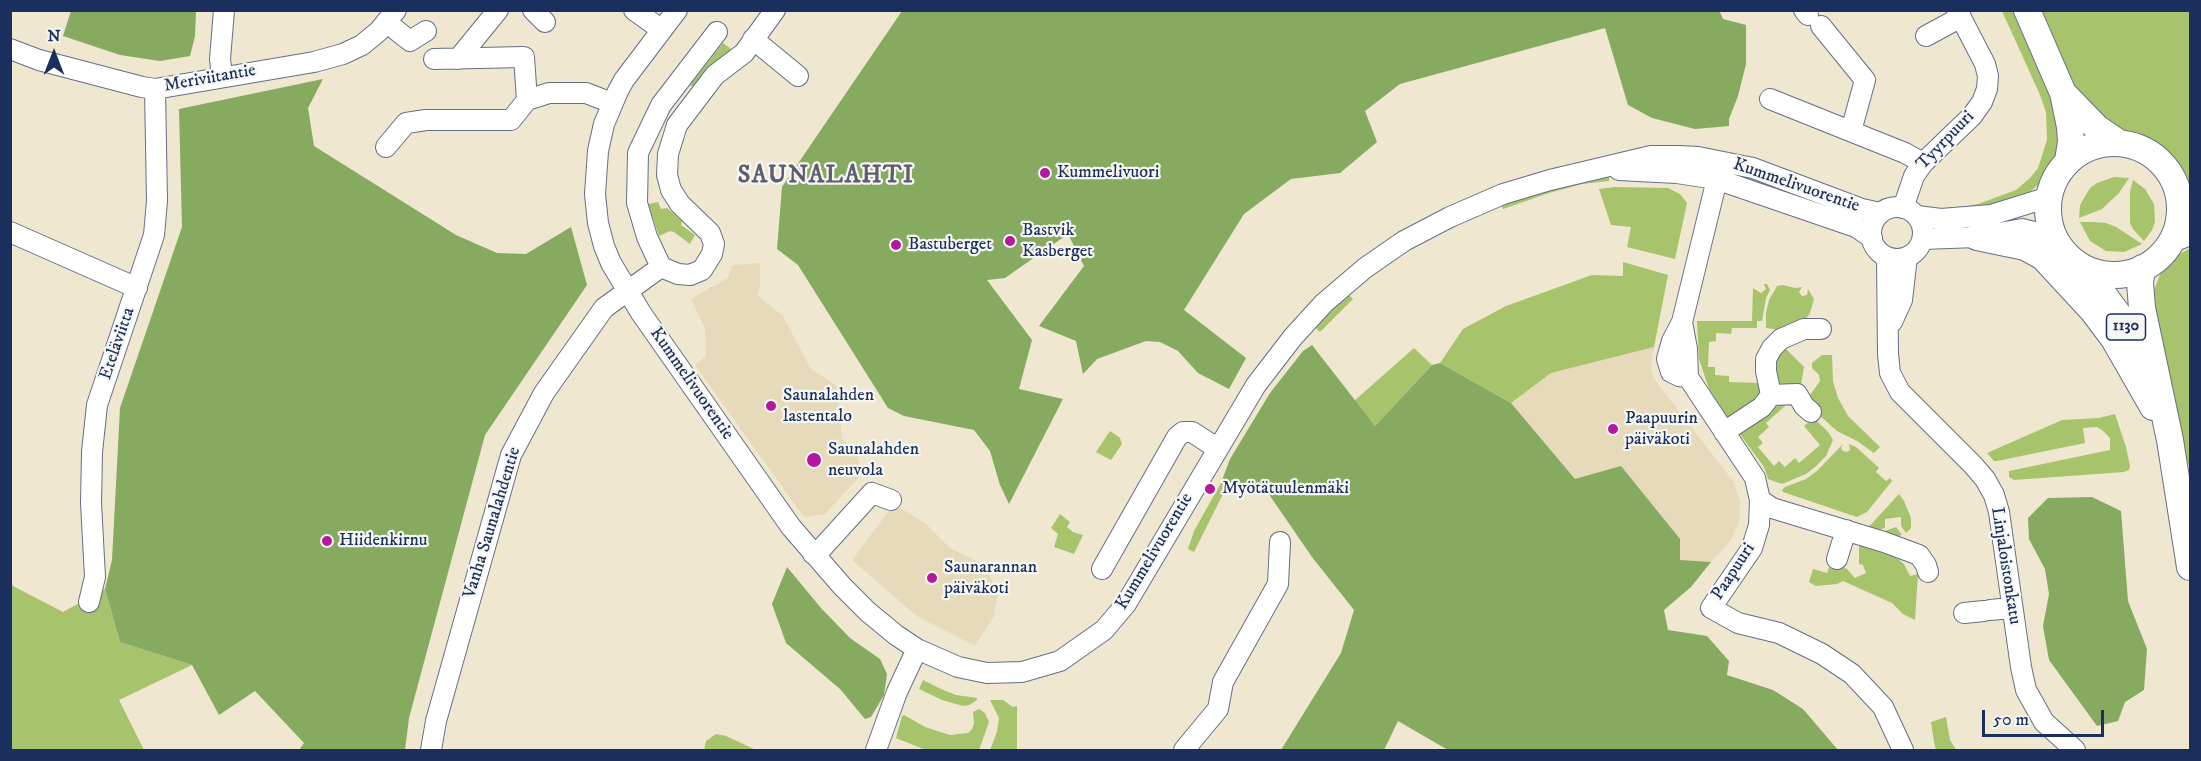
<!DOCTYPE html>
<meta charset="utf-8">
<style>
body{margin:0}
#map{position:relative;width:2201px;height:761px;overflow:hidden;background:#efe7cf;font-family:"IM FELL DW Pica",serif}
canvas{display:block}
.frame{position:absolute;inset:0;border:12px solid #1b2f5e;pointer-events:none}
.north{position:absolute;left:24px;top:24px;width:60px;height:60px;-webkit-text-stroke:4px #f6f6f2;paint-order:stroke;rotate:0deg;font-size:16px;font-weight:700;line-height:24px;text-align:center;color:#1b2f5e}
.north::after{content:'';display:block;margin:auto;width:21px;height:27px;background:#1b2f5e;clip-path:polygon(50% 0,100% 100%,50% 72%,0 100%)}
.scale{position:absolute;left:1982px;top:710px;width:122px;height:27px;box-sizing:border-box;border:3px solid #1b2f5e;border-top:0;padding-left:8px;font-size:18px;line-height:21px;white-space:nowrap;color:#1b2f5e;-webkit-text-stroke:4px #f6f6f2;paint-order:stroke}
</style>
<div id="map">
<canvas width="2201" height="761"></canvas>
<div class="frame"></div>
<div class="north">N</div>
<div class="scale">50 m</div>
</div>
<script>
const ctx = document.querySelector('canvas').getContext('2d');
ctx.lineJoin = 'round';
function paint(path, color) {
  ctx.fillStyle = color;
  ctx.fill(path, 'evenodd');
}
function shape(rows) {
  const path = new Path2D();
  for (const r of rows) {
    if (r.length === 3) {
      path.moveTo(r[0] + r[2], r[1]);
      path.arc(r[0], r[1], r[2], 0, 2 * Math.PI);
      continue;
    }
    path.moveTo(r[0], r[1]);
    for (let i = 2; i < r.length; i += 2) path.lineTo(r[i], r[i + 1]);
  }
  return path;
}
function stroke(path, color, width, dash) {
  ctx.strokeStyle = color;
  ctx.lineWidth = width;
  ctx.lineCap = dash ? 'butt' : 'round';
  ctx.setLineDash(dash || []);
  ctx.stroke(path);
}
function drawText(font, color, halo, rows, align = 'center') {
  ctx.font = font + ' "IM FELL DW Pica",serif';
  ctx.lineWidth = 4.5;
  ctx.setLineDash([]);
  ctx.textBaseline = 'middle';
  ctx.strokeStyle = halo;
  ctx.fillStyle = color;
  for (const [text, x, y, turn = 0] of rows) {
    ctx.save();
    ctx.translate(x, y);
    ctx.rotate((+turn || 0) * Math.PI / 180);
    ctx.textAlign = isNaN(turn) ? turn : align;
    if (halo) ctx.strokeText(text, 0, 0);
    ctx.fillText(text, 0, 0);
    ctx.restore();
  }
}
paint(shape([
 [760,263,760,284,758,296,783,316,810,368,838,387,842,440,855,447,862,474,825,514,804,517,695,365,706,356,705,329,691,299,728,278,732,265],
 [1654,347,1651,367,1654,379,1733,481,1740,501,1739,521,1731,540,1711,562,1679,561,1575,479,1511,403,1551,373],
 [894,504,926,524,950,548,983,564,998,591,994,616,975,646,917,616,852,560]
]), '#e6daba');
paint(shape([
 [2002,11,2015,11,2058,109,2059,155,2054,167,2045,179,2025,196,2002,205,1946,210,1978,204,2016,190,2030,178,2038,168,2047,140,2046,112,2040,95],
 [2038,11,2190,11,2190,183,2161,152,2151,146,2119,133,2071,85],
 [723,43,731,49,698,91,690,85],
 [1609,176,1609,181,1582,184,1549,193,1503,209,1500,202],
 [2114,177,2129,178,2119,193,2102,209,2079,218,2080,205,2090,188,2097,183],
 [2133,180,2145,189,2154,204,2155,222,2152,230,2144,241,2133,229,2130,223,2130,192],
 [1615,187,1668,188,1680,194,1687,203,1675,259,1627,247,1631,227,1611,225,1599,189],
 [658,202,661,209,667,208,682,221,681,225,695,235,690,244,674,232,670,231,659,236,648,204],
 [2093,222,2106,223,2116,227,2142,244,2124,252,2106,251,2090,241,2080,222],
 [2190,248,2190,468,2178,439,2154,309,2154,290,2163,267,2172,259],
 [1623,262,1668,275,1654,347,1551,373,1511,403,1440,363,1463,329,1506,306,1592,275,1623,276],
 [1764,284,1767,284,1770,290,1766,298,1762,321,1757,321,1757,328,1732,328,1731,334,1716,333,1716,341,1709,342,1708,367,1715,367,1715,375,1729,376,1729,382,1761,383,1759,399,1729,420,1709,389,1699,359,1697,321,1752,321,1753,288,1761,293,1766,289],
 [1783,285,1795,288,1802,287,1799,292,1802,296,1807,295,1808,289,1814,299,1810,313,1805,320,1780,335,1774,329,1766,328,1766,313,1769,300,1777,286],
 [1348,294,1353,299,1320,332,1315,327],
 [1414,348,1432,365,1375,426,1354,401],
 [1785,348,1804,367,1801,385,1786,387,1775,384,1769,362],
 [1822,355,1832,355,1833,381,1838,398,1848,416,1880,447,1874,453,1857,441,1837,431,1809,406,1810,395,1820,381,1819,375,1812,368,1812,363],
 [1775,402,1782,402,1786,405,1766,423,1769,427,1758,437,1763,443,1758,447,1774,466,1779,461,1785,467,1795,458,1799,463,1820,445,1804,426,1814,418,1829,433,1833,440,1826,456,1815,467,1806,474,1782,484,1768,479,1764,467,1739,433],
 [2115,414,2126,447,2130,466,2129,470,2124,472,2014,480,2009,477,2009,471,2110,450,2110,438,2102,430,2097,427,2083,428,2085,443,1997,461,1994,461,1987,453,2062,420,2099,418],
 [1110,431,1120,438,1122,444,1111,460,1096,452],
 [1843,444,1841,448,1843,451,1847,452,1850,450,1849,444,1856,447,1879,468,1876,472,1886,481,1890,478,1892,481,1867,512,1857,517,1783,492,1782,490,1785,487,1806,479,1817,471],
 [1221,483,1227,486,1194,552,1188,549,1194,531],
 [1899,494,1904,501,1911,518,1911,528,1906,533,1901,526,1901,517,1885,519,1885,528,1881,529,1882,532,1896,527,1902,535,1895,537,1865,531],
 [1060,514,1070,522,1067,527,1073,532,1083,535,1074,554,1054,547,1058,534,1051,528],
 [1852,536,1897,552,1894,556,1904,564,1910,576,1918,574,1915,620,1903,614,1892,603,1843,581,1837,584,1816,586,1809,582,1813,569,1827,573,1831,562,1847,569,1855,578,1866,573,1863,565,1859,564,1859,543,1850,543],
 [10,581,13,586,63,612,105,589,120,642,192,665,119,700,144,750,11,750],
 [923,680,941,689,956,695,977,698,977,700,969,705,963,706,942,700,919,689],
 [990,700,1003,700,1013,707,1017,706,1017,750,990,750,997,732,999,718],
 [979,709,985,713,989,722,979,750,926,750,896,738,902,716,904,715,925,727,950,735,968,733,972,729,974,723,973,712],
 [1946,717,1950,740,1956,750,1936,750,1934,742,1931,722],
 [716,734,726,736,756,750,704,750,706,741]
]), '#a7c46c');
paint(shape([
 [1719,10,1723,19,1746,25,1746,64,1738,96,1729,119,1729,126,1695,129,1652,118,1628,105,1605,28,1400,84,1365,111,1377,142,1340,173,1291,179,1244,214,1184,310,1246,358,1229,389,1198,373,1178,351,1160,342,1146,341,1097,359,1083,374,1076,341,1039,326,1084,266,1068,234,1005,278,987,280,1032,340,1019,389,1063,399,1009,504,1000,485,990,451,974,430,904,416,888,408,798,265,777,249,782,187,902,11],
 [71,11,196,11,195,36,190,56,160,61,120,55,63,36],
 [323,79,308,108,314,146,456,235,497,253,526,254,571,227,587,285,485,435,409,718,405,750,299,750,304,743,255,691,219,715,192,665,120,642,105,589,112,560,120,408,182,227,179,109],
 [1312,345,1375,426,1432,365,1440,363,1511,403,1575,479,1621,466,1680,539,1680,560,1711,562,1691,587,1664,610,1668,630,1707,636,1729,661,1727,675,1773,690,1803,709,1838,750,1448,750,1398,721,1384,750,1281,750,1341,653,1354,610,1312,557,1266,490,1227,486,1221,483,1230,459,1270,393,1303,351],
 [2092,497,2121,511,2128,601,2147,649,2144,690,2125,702,2118,721,2097,726,2049,660,2043,626,2049,594,2045,569,2029,539,2028,518,2048,498],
 [787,567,821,608,850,638,880,659,887,674,884,695,871,717,865,719,840,689,786,643,772,604]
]), '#85aa60');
const minor = shape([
 [533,10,545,22],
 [634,10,662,30],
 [677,10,624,80,618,91,604,124,598,151,595,194,598,223,604,246,611,263,641,313,791,527,842,586,868,612,896,635,917,649,958,667,987,673,1022,672,1060,661,1104,630,1126,604,1256,385,1293,337,1324,303,1365,268,1404,241,1450,217,1503,194,1550,180,1651,156,1678,156,1698,157,1753,168,1862,209,1880,213],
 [1804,10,1808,15],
 [386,22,410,41,426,31],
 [1821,26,1865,80,1851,131],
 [717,32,661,105,638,153,637,203,647,237,661,267,678,274,690,275,702,270,712,254,714,244,710,233,680,204,671,190,667,175,668,154,677,125,715,75,744,53,775,10],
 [1926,36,1961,17],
 [753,39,798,76],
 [10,49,39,60,142,87,155,89,314,62,343,54,362,45,379,31,396,10],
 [434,59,524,57,527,100],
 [458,59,498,10],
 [222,77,220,59,224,10],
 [1770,99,1905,153,1923,163],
 [386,147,406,123,426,120,511,120,527,100,549,93,586,93,612,103],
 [1619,170,1677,173,1716,179,1856,227,1872,238],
 [2177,193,2190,201],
 [1897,233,26],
 [1903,208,1914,176,1923,163,1972,116,1982,102,1987,89,1988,76,1985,64,1957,10],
 [1917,216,1941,219,1991,215,2049,197],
 [10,232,137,288],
 [1922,239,1977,237,2022,229,2054,237],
 [2170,243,2190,235],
 [1887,257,1888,354,1890,373,1900,392,1973,465,1985,479,1994,495,1999,512,2021,667,2026,690,2044,722,2075,750],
 [1682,322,1687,349,1688,377,1755,478,1760,500,1759,525,1752,548,1711,608,1738,623,1779,633,1822,654,1852,674,1883,707,1903,750],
 [1892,322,1902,300,1907,257],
 [1688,377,1679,376,1671,372,1667,359,1672,341,1682,322,1720,167],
 [1771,395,1766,371,1766,359,1772,348,1781,339,1804,329,1821,329],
 [1724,432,1762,407,1771,395,1797,394,1804,406,1811,412],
 [1760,500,1772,508,1884,542,1919,555,1926,565,1928,572],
 [813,554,822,548,872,493,891,500],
 [1837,559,1846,530],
 [1102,569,1177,437,1183,432,1192,432,1209,443,1219,446],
 [89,602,95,577,91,503,92,452,97,405,154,235,157,201,155,89],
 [1990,610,2012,608],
 [1964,613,1984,611],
 [431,750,436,721,511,455,544,393,604,308,661,267],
 [876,750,897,692,917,649],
 [1184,750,1218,709,1223,682,1278,584,1280,542]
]);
const major = shape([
 [2027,10,2063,93,2070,127,2071,142,2068,161],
 [2064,94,2097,128,2119,143],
 [2114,209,66],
 [1977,237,2025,247,2043,257,2093,311,2114,339,2153,407],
 [2142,268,2140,283,2142,308,2170,440,2190,567],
 [2085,269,2125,324,2138,348]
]);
stroke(minor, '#656f86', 22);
stroke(major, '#656f86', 28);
stroke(minor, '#fff', 20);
stroke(major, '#fff', 26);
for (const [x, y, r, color] of [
 [1045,173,6,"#b5179e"],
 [1010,241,6,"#b5179e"],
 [896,245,6,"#b5179e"],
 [771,406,6,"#b5179e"],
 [1613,429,6,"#b5179e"],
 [814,460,8,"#b5179e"],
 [1210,489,6,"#b5179e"],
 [327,541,6,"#b5179e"],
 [932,578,6,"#b5179e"]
]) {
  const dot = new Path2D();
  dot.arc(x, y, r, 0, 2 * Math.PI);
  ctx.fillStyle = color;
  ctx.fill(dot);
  stroke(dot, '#f6f6f2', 2);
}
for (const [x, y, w] of [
 [2126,327,39]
]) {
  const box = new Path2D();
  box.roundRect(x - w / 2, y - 13, w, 26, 4.5);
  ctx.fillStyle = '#f6f6f2';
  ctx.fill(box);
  stroke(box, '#1b2f5e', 1.5);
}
drawText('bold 16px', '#1b2f5e', null, [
 ["1130",2126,327]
]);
drawText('18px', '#1b2f5e', '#f6f6f2', [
 ["Meriviitantie",210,79,-10],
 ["Tyyrpuuri",1946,141,-46],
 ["Kummelivuorentie",1796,186,19],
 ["Eteläviitta",118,344,-71],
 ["Kummelivuorentie",691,384,55],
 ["Vanha Saunalahdentie",493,523,-73],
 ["Kummelivuorentie",1155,552,-59],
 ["Linjaloistonkatu",2005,566,81],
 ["Paapuuri",1734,572,-57]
]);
drawText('18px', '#1b2f5e', '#f6f6f2', [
 ["Kummelivuori",1057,173],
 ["Bastvik",1022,231],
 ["Kasberget",1022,252],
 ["Bastuberget",908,245],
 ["Saunalahden",783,396],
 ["lastentalo",783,417],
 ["Paapuurin",1625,419],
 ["päiväkoti",1625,440],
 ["Saunalahden",828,450],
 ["neuvola",828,471],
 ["Myötätuulenmäki",1222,489],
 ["Hiidenkirnu",339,541],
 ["Saunarannan",944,568],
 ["päiväkoti",944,589]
], 'left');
ctx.letterSpacing = '1.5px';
drawText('bold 24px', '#5f5e6e', '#f6f6f2', [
 ["SAUNALAHTI",826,177]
]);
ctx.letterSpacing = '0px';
</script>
